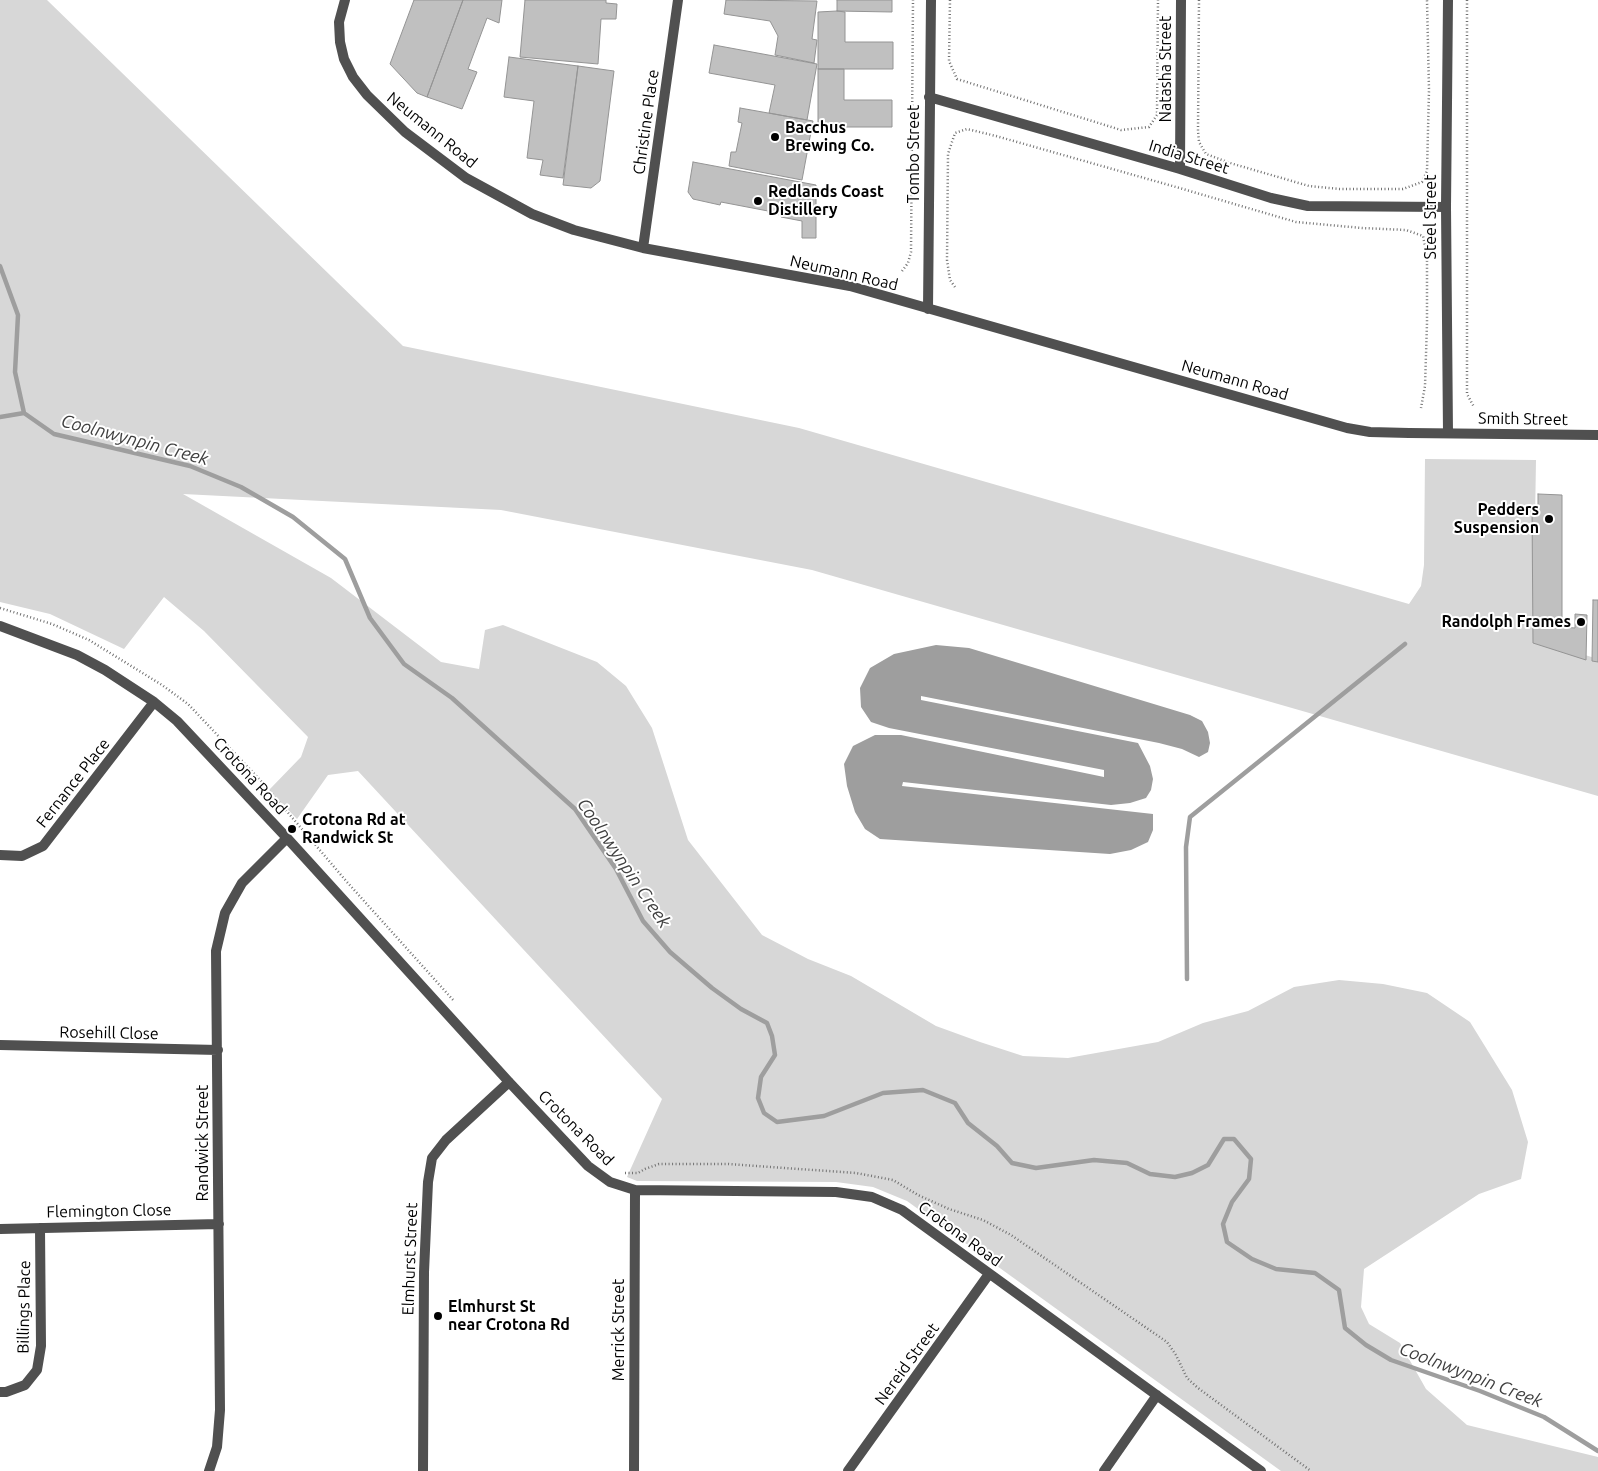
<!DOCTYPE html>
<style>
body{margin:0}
canvas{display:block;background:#fff}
</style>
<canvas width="1598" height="1471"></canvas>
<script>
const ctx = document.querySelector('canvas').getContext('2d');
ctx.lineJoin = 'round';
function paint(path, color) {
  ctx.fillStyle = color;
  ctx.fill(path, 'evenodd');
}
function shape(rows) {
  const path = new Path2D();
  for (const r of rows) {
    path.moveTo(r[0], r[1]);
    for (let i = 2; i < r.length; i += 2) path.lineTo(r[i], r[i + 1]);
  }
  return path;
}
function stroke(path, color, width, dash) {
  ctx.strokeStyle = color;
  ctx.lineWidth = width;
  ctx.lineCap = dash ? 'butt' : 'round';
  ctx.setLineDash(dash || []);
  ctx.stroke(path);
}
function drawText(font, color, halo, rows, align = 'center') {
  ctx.font = font + ' Ubuntu,sans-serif';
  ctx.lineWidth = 4;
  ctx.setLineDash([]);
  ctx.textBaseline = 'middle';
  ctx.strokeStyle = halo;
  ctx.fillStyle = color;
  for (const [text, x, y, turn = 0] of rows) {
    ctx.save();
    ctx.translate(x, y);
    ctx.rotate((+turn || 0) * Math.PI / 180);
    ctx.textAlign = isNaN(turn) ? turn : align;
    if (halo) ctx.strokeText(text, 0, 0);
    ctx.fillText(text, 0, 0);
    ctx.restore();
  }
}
paint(shape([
 [0,0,47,0,403,346,799,428,1409,604,1421,586,1424,565,1425,459,1536,460,1533,639,1598,659,1598,796,812,570,501,510,183,494,331,578,441,662,479,669,485,630,503,625,597,662,626,686,652,728,688,840,762,935,808,959,851,976,936,1026,980,1042,1023,1056,1068,1058,1158,1042,1203,1023,1248,1011,1294,987,1339,980,1383,984,1427,993,1470,1022,1512,1090,1528,1142,1521,1179,1479,1194,1364,1269,1361,1307,1369,1324,1400,1343,1426,1389,1467,1425,1598,1457,1598,1471,1281,1471,907,1201,873,1187,836,1182,637,1181,627,1177,662,1099,358,771,328,775,297,819,269,790,301,757,308,737,204,631,164,597,124,649,50,614,0,602]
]), '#d7d7d7');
paint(shape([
 [936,645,969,648,1190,715,1202,721,1208,732,1210,743,1208,752,1199,757,1182,749,1159,743,921,696,921,700,1138,743,1150,766,1153,779,1151,790,1146,798,1130,803,1111,805,903,782,902,786,1153,814,1153,830,1148,842,1131,850,1110,854,880,839,865,829,855,812,847,786,844,764,853,746,875,735,901,735,1104,777,1104,770,889,728,871,722,861,707,860,688,870,668,894,654]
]), '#9e9e9e');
stroke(shape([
 [0,266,18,315,15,372,24,413,54,434,190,466,241,487,293,517,345,559,370,618,404,664,452,698,575,809,616,869,643,921,670,952,712,988,741,1009,767,1023,772,1036,775,1055,761,1077,758,1098,764,1113,777,1122,824,1116,883,1093,923,1090,955,1103,968,1123,997,1146,1012,1163,1036,1168,1094,1160,1127,1163,1150,1174,1175,1177,1192,1173,1208,1165,1224,1139,1234,1139,1251,1159,1249,1179,1232,1202,1223,1224,1227,1242,1252,1259,1276,1269,1315,1273,1339,1290,1345,1328,1366,1345,1391,1360,1480,1391,1544,1417,1598,1451],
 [0,417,24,413],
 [1187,979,1186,847,1190,817,1405,644]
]), '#9e9e9e', 4.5);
const building = shape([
 [414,0,463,0,427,97,417,93,390,64,414,0],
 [463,0,502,0,499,23,487,18,468,69,477,72,462,109,427,97,463,0],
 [525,0,606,0,606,3,617,4,616,19,601,19,598,64,520,57,525,0],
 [726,0,817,1,812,39,817,40,814,63,775,55,778,36,770,21,724,14,726,0],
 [837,0,892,0,892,12,837,11,837,0],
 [837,11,845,12,845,42,893,42,893,69,818,69,818,12,837,11],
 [714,45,817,64,807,120,769,113,775,85,709,73,714,45],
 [509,57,578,66,563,178,540,175,543,160,527,158,534,101,504,97,509,57],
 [578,66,614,71,600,181,591,188,563,185,578,66],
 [818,69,844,69,844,100,892,100,892,127,818,127,818,69],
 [740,108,813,121,802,180,729,166,731,152,736,152,742,123,738,122,740,108],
 [693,162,816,185,816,238,802,238,802,221,781,217,781,215,768,213,768,211,721,202,720,205,693,199,688,192,693,162],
 [1538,494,1562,495,1562,627,1575,628,1575,614,1587,615,1586,660,1533,643,1532,506,1538,507,1538,494],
 [1593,600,1598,600,1598,662,1592,661,1593,600]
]);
paint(building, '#c0c0c0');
stroke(building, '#949494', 1);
stroke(shape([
 [950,0,949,61,957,79,1121,130,1149,127,1157,115,1158,0],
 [1199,0,1198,131,1199,142,1206,154,1230,163,1309,186,1340,189,1403,189,1422,182,1427,171,1429,90,1427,0],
 [1467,0,1467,394,1474,407],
 [902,271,908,263,911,252,913,0],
 [955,287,950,280,947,260,948,154,955,133,967,129,996,136,1176,187,1296,222,1362,228,1406,230,1423,236,1427,256,1427,323,1425,386,1421,408],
 [0,608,52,624,89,640,162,685,188,704,261,781,347,882,454,1001],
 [625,1173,638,1173,645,1169,659,1164,729,1164,856,1173,893,1180,918,1195,949,1209,983,1220,1011,1235,1167,1342,1176,1355,1187,1378,1198,1388,1311,1471]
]), '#727272', 2.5, [1, 2.5]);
stroke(shape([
 [345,0,339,22,340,42,344,59,353,77,367,95,405,132,466,178,532,214,574,230,643,248,850,286,1347,428,1370,432,1409,433,1598,435],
 [1448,0,1446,207,1448,433],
 [929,97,1180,169,1271,198,1308,206,1446,207],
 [1180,169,1181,0],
 [643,248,678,0],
 [928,309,931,0],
 [0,626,77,655,105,670,154,702,177,721,287,838,509,1082,588,1166,610,1182,635,1190,836,1192,872,1197,902,1210,1261,1471],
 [0,855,22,856,43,846,154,702],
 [0,1045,218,1050],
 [0,1229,219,1224],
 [0,1392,6,1392,25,1385,37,1370,41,1346,40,1228],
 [209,1471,217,1447,220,1410,216,951,225,913,242,883,287,838],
 [423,1471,424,1272,428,1182,432,1158,446,1140,509,1082],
 [634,1471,635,1190],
 [848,1471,989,1274],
 [1104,1471,1157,1395]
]), '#505050', 10);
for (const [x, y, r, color] of [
 [775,137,5,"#000"],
 [758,201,5,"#000"],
 [1549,519,5,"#000"],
 [1581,622,5,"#000"],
 [292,829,5,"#000"],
 [438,1316,5,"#000"]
]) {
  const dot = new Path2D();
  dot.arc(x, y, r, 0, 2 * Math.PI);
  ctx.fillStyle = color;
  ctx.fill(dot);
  stroke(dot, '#fff', 2);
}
drawText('16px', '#000', '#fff', [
 ["Natasha Street",1166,69,-90],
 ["Christine Place",646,122,-82],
 ["Neumann Road",432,130,39],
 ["Tombo Street",914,154,-90],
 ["India Street",1189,157,17],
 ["Steel Street",1431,217,-90],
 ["Neumann Road",844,273,13],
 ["Neumann Road",1235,380,16],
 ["Smith Street",1523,419,1],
 ["Crotona Road",250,776,47],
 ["Fernance Place",73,783,-52],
 ["Rosehill Close",109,1033,1],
 ["Crotona Road",576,1128,45],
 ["Randwick Street",203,1143,-90],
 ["Flemington Close",109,1211,-1],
 ["Crotona Road",960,1234,36],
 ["Elmhurst Street",410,1259,-88],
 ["Billings Place",24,1307,-89],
 ["Merrick Street",619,1330,-90],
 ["Nereid Street",907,1364,-54]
]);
drawText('bold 16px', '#000', '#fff', [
 ["Bacchus",785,128],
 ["Brewing Co.",785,146],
 ["Redlands Coast",768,192],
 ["Distillery",768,210],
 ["Pedders",1539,510,"right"],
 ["Suspension",1539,528,"right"],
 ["Randolph Frames",1571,622,"right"],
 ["Crotona Rd at",302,820],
 ["Randwick St",302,838],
 ["Elmhurst St",448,1307],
 ["near Crotona Rd",448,1325]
], 'left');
drawText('italic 18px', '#3f3f3f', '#fff', [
 ["Coolnwynpin Creek",135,440,15],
 ["Coolnwynpin Creek",624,863,56],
 ["Coolnwynpin Creek",1471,1375,21]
]);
</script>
